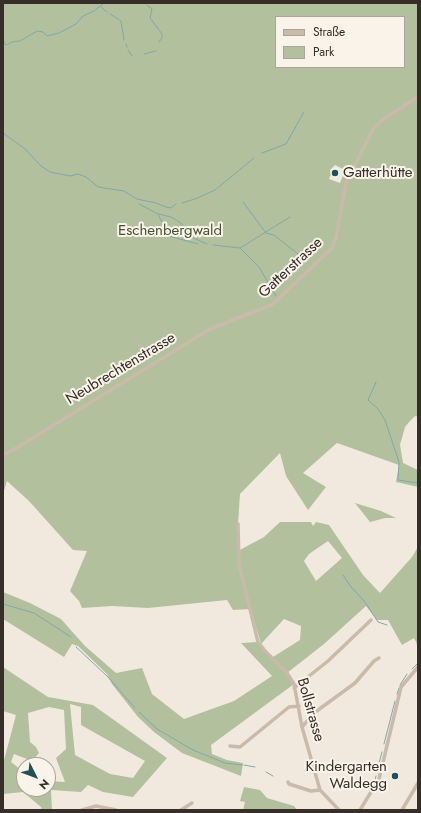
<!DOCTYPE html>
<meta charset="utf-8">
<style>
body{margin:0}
#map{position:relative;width:421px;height:813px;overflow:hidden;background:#f1e9de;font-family:Jost,sans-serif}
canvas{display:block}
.frame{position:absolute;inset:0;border:4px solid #372e29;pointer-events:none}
.legend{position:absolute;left:275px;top:16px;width:130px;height:52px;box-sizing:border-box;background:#f9f3ea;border:1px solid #aba49d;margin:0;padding:5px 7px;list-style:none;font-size:12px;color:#372e29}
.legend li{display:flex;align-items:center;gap:8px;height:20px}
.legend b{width:20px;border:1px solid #aba49d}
.north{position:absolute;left:16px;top:757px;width:40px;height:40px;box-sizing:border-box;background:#f9f3ea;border:1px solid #aba49d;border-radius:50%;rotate:132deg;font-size:11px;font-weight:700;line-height:16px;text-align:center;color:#372e29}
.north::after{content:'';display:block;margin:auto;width:14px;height:18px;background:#215157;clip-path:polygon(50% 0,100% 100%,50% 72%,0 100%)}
</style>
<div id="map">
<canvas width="421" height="813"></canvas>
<div class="frame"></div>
<ul class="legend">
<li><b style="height:5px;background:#c9baaa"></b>Straße</li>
<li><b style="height:11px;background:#b3c09e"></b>Park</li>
</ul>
<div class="north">N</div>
</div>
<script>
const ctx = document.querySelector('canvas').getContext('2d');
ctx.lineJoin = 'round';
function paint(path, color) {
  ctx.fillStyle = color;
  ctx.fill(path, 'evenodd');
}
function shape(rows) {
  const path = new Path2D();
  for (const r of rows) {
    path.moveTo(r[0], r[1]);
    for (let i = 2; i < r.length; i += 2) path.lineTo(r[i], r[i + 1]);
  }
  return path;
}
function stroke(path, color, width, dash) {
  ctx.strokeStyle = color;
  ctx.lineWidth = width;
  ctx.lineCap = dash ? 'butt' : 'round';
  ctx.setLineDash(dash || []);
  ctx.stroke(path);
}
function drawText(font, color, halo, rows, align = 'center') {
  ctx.font = font + ' Jost,sans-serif';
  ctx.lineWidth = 4;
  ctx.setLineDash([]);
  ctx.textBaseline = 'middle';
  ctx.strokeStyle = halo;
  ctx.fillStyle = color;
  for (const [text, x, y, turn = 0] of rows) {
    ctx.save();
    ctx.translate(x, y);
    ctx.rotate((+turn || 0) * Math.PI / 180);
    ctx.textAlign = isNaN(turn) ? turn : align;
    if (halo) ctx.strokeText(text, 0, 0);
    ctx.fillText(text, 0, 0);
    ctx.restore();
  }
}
paint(shape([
 [3,3,418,3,418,417,415,416,410,421,405,427,400,445,403,463,418,470,418,487,396,482,399,465,337,443,303,473,326,487,308,510,286,476,280,453,240,494,238,524,238,551,264,537,280,522,311,522,313,526,316,522,329,525,363,575,380,593,412,557,418,547,418,646,414,638,402,645,388,620,377,620,366,606,324,644,287,673,294,684,211,745,212,754,227,760,243,763,241,776,182,753,154,732,138,717,112,684,107,674,78,646,72,644,64,657,3,619,3,592,30,603,61,619,85,646,116,673,142,668,152,694,184,719,234,701,272,676,241,643,258,642,273,657,300,640,301,626,284,619,261,644,251,609,233,610,227,600,148,608,112,606,82,608,79,601,70,591,87,551,73,550,29,501,7,481,3,494],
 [276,17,404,17,404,67,276,67],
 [335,165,345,170,340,183,329,179,331,174,330,170],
 [328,541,342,558,316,581,304,561,309,554],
 [355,503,381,511,396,518,385,518,370,522],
 [3,667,48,697,93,705,167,758,133,797,103,792,88,785,81,792,51,790,52,810,42,810,41,807,23,792,3,794,3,764,16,715,3,711],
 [70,704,81,707,81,725,145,761,133,778,110,774,75,755],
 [49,707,64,710,66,749,56,758,65,782,48,781,48,789,24,789,24,767,20,769,11,762,14,754,32,761,39,753,36,747,30,742,28,713],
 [244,787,260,790,267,798,294,806,297,810,243,810,245,802,240,801]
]), '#b3c09e');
stroke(shape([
 [147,5,152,9,150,18,162,34,162,38,159,42],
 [101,7,107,12],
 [110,14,121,21,124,40],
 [3,28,3,40,6,45,12,42,20,41,37,31,43,32,47,36,59,33,76,24,83,16,94,11,104,3],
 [126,44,127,47],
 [128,50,132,56],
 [144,54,156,51],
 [3,133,25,149,41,166,50,172,70,176,78,174,86,177,98,187,124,191,137,199,156,203,166,207,171,208,176,204],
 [262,153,286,144,304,112],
 [243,202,266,233,274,235,303,258],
 [182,203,195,199,215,190,254,158],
 [139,204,158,214,169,236,198,244],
 [159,214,171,217,181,223,189,236,207,244],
 [213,245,240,248,290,217],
 [240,248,259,267,276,296],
 [376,382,368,400,378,409,385,420,399,462,398,480,418,483],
 [343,575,351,587,365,602,378,622,387,625],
 [3,604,34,613,71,637],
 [76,647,107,676,135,708],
 [412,669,418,663],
 [400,685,407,674],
 [397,694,399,688],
 [139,712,157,729,193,750,225,763,242,765],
 [384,744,395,701],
 [244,765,255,767],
 [377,771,382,752],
 [266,772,273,776],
 [375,780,376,776]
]), '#7ea9ad', 1);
stroke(shape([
 [3,455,18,447,210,329,273,304,332,248,336,238,346,183,373,129,383,119,418,97],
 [238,524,239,564,258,642,266,652,287,673,294,684,302,727,320,790,339,810],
 [294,688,328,661,371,620],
 [302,727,314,713,355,683,374,661,379,658],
 [230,746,240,747,289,707,299,706],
 [288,782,289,784,311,791,320,790],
 [82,810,96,806,116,810],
 [181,810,192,803],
 [360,810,379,779,401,687,418,667],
 [402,810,418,783]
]), '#c9baaa', 3.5);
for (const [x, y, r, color] of [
 [335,173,4,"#215157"],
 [395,776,4,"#215157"]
]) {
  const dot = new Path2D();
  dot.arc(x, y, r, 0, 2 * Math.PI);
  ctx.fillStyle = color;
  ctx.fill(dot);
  stroke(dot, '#f9f3ea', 1.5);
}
drawText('15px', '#372e29', '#f9f3ea', [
 ["Gatterhütte",343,173],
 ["Kindergarten",387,767,"right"],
 ["Waldegg",387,784,"right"]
], 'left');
drawText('15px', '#45542e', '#f9f3ea', [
 ["Eschenbergwald",170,231]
]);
drawText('15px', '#372e29', '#f9f3ea', [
 ["Gatterstrasse",291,268,-43],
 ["Neubrechtenstrasse",121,369,-31],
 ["Bollstrasse",310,710,74]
]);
</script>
